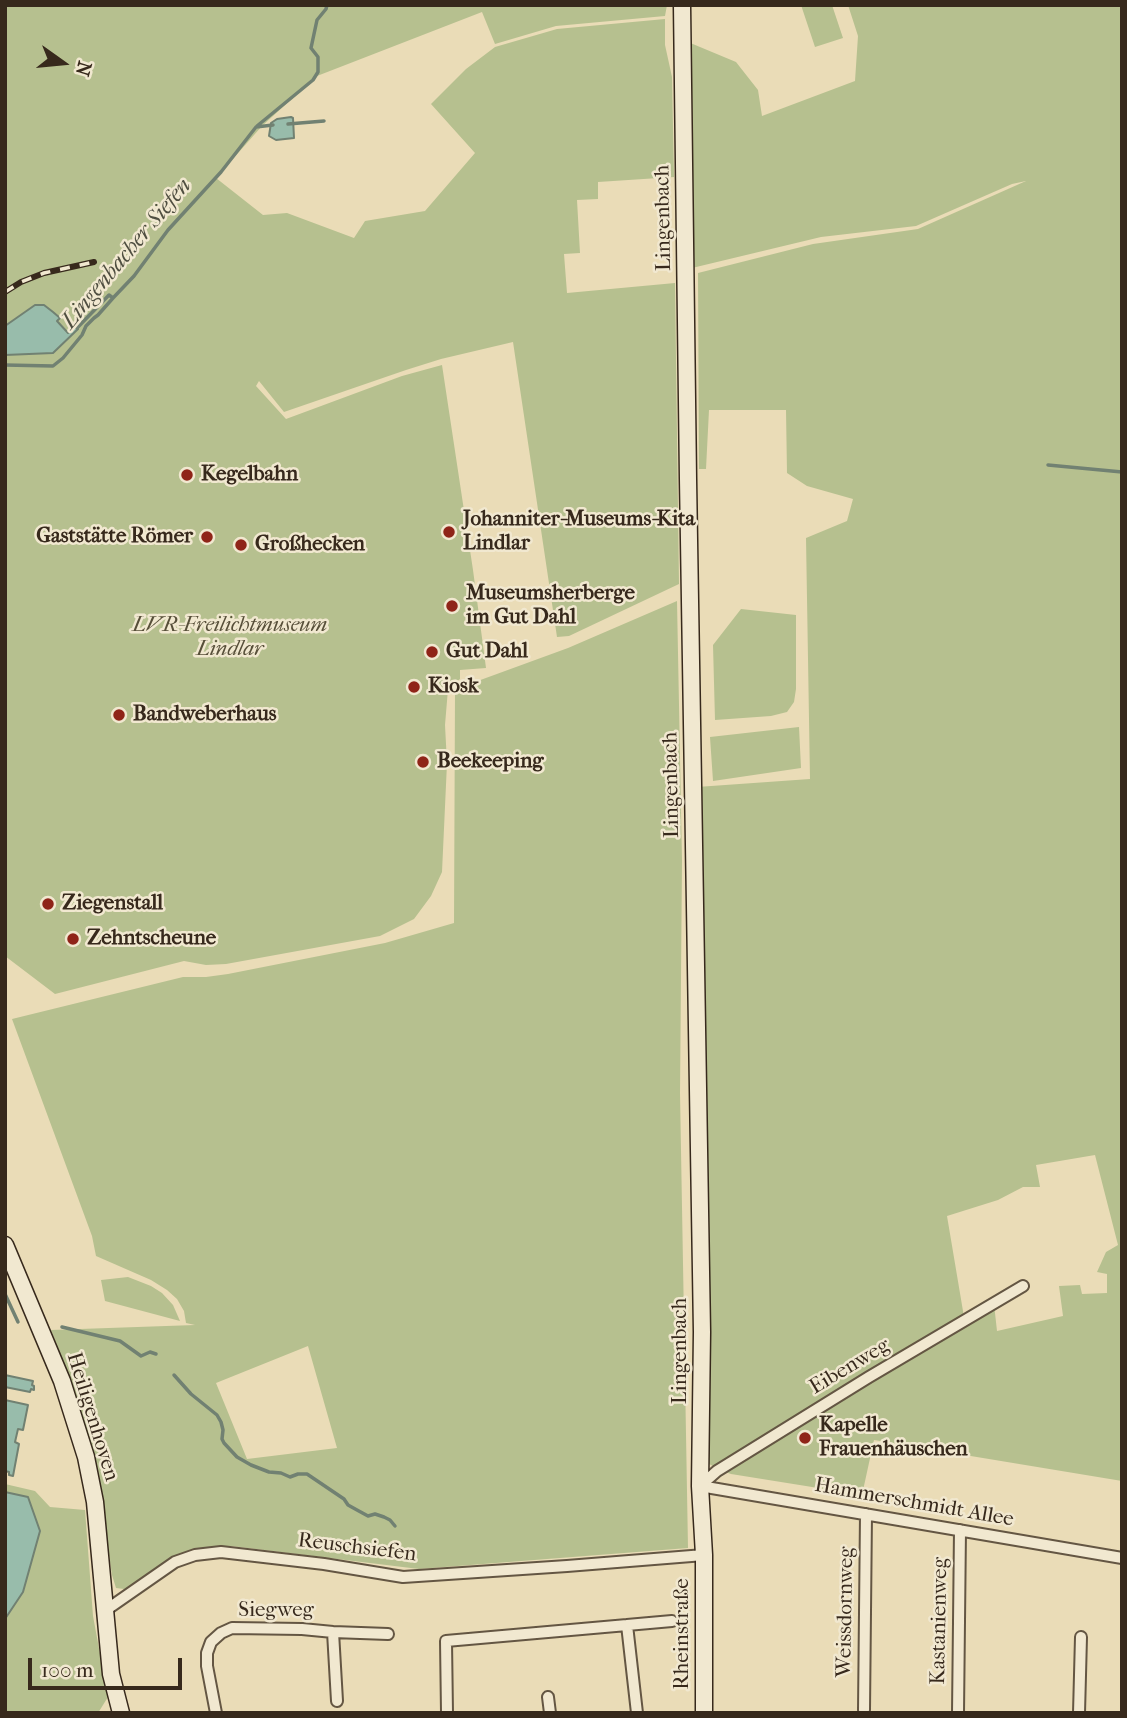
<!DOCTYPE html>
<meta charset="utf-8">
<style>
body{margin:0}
#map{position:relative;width:1127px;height:1718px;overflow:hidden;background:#eadcb7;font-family:"IM FELL French Canon",serif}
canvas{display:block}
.frame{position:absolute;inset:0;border:7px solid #37291c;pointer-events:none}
.north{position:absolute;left:28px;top:28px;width:70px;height:70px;-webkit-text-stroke:5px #f1e8d0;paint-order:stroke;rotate:105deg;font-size:19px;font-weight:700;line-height:28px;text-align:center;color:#37291c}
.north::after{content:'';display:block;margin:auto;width:24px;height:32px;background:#37291c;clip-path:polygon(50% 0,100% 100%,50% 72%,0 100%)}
.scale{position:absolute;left:28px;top:1658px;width:154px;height:32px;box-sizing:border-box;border:4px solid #37291c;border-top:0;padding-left:9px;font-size:21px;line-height:24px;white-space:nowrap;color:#37291c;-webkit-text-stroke:5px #f1e8d0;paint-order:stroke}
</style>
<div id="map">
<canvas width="1127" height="1718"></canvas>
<div class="frame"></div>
<div class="north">N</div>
<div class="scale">100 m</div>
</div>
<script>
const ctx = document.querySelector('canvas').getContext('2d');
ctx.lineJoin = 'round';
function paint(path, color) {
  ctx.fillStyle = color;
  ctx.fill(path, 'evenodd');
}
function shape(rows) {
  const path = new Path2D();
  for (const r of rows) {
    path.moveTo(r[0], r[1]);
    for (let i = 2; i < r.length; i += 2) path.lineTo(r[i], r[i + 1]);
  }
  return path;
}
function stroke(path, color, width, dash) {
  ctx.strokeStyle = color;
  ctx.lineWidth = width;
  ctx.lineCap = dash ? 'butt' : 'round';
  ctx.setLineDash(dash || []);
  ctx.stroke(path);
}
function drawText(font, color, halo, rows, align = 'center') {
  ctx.font = font + ' "IM FELL French Canon",serif';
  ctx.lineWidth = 5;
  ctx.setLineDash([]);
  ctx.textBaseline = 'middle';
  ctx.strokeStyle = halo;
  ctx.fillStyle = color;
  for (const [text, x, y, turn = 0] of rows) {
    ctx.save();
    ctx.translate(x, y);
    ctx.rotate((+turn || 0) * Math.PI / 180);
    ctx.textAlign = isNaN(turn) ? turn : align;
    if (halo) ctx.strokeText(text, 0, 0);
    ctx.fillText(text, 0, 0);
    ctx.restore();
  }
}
paint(shape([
 [5,5,667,5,665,16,556,26,495,44,482,12,317,76,262,126,216,178,263,215,287,213,354,238,365,221,425,211,475,153,431,104,466,69,495,47,557,29,665,19,665,45,672,77,674,177,598,182,598,199,577,200,580,253,564,254,567,293,675,283,679,584,569,636,557,637,513,342,441,359,406,370,284,412,259,381,256,386,286,419,402,376,442,365,473,570,486,668,460,670,460,679,448,689,445,725,447,763,442,872,431,896,414,919,380,936,226,964,206,965,184,961,55,994,5,956],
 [801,5,832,5,843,38,815,47],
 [848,5,1122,5,1122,1481,874,1440,862,1495,731,1474,723,1471,994,1304,997,1331,1063,1316,1059,1286,1080,1285,1082,1294,1107,1293,1107,1274,1097,1272,1106,1252,1118,1245,1095,1155,1036,1165,1040,1187,1023,1187,998,1200,947,1216,964,1317,717,1468,709,1464,697,787,810,779,806,538,847,521,853,499,807,486,787,473,786,410,709,410,706,469,699,469,698,273,813,244,918,229,1026,181,1012,184,916,226,821,237,692,268,688,42,736,62,758,90,762,116,855,81,858,36],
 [677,601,682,861,680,1093,688,1548,419,1569,231,1546,193,1550,172,1557,133,1587,124,1589,116,1588,112,1575,101,1502,70,1379,51,1330,195,1325,186,1323,184,1311,177,1299,167,1290,151,1280,96,1256,92,1236,12,1019,183,977,206,977,228,974,385,943,454,923,455,693,464,686,568,648],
 [308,1346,337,1448,247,1459,216,1383],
 [741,609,796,615,796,689,794,702,787,712,771,716,715,720,713,645],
 [799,727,801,768,713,781,710,737],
 [128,1277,151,1286,162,1293,173,1305,180,1321,105,1301,101,1280],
 [5,1484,35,1491,50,1507,85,1510,93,1616,108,1697,98,1713,5,1713]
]), '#b6c08f');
const water = shape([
 [291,117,293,118,294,138,276,140,269,136,271,123,277,119,291,117],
 [35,305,44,305,53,312,60,318,57,321,68,333,75,325,78,329,53,353,5,355,5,326,35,305],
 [5,1375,33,1381,32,1385,34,1386,34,1390,31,1389,30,1392,5,1387,5,1375],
 [5,1400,28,1405,23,1430,18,1429,15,1442,19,1444,13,1476,9,1475,9,1472,5,1471,5,1400],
 [5,1492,28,1497,40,1531,23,1592,5,1619,5,1492]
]);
paint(water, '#98bcab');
stroke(water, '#718172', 2);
stroke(shape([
 [288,124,324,121],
 [257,126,313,80,318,72,318,57,311,48,317,20,326,9,327,5],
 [77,328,109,295,113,298],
 [5,365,53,366,63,358,82,335,86,326,94,318,98,315,113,298,134,276,168,230,221,172,256,127,273,125],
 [1048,465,1122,472],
 [5,1294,18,1322],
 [62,1327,120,1341,141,1356,150,1352,156,1354],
 [174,1375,191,1394,217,1415,221,1422,223,1430,222,1439,224,1443,237,1457,251,1465,269,1472,281,1473,290,1477,298,1474,307,1474,344,1499,348,1505,357,1510,368,1516,375,1514,384,1517,390,1520,395,1526]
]), '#718172', 3.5);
const street = shape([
 [700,1486,1122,1558],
 [700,1486,717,1471,869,1377,1023,1286],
 [106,1610,175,1562,195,1555,221,1552,324,1564,403,1577,567,1566,704,1555],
 [627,1625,672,1621],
 [333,1632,337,1701],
 [548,1697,550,1713],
 [864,1710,866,1514],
 [216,1713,207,1666,207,1653,211,1642,221,1633,232,1628,302,1629,333,1632,388,1634],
 [447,1713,446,1641,627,1625,637,1713],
 [958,1713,960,1530],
 [1079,1713,1081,1637]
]);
const secondary = shape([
 [682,5,688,479,702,1332,700,1486,704,1555,704,1713],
 [5,1245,62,1381,86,1457,95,1502,111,1674,121,1713]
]);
stroke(street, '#645643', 14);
stroke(secondary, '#37291c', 19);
stroke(street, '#f1e8d0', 10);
stroke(secondary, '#f1e8d0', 16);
const rail = shape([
 [5,292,21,282,44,273,94,262]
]);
stroke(rail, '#37291c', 6);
stroke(rail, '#f1e8d0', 3.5, [10]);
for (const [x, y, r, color] of [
 [187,475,7,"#8f2418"],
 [449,532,7,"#8f2418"],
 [207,537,7,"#8f2418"],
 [241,545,7,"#8f2418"],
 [452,606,7,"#8f2418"],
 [432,652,7,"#8f2418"],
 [414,687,7,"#8f2418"],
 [119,715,7,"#8f2418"],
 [423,762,7,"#8f2418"],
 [48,904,7,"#8f2418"],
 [73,939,7,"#8f2418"],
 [805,1438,7,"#8f2418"]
]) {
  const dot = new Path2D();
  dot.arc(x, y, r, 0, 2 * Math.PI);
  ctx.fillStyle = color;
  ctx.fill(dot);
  stroke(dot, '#f1e8d0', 2.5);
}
drawText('21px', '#37291c', '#f1e8d0', [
 ["Lingenbach",664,218,-91],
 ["Lingenbach",672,785,-91],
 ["Lingenbach",681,1351,-90],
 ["Eibenweg",850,1367,-31],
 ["Heiligenhoven",92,1417,73],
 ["Hammerschmidt Allee",914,1503,10],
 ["Reuschsiefen",357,1548,7],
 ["Siegweg",276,1611],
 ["Weissdornweg",846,1612,-89],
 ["Kastanienweg",940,1621,-89],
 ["Rheinstraße",683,1634,-90]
]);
drawText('bold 21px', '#37291c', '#f1e8d0', [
 ["Kegelbahn",201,475],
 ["Johanniter-Museums-Kita",463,520],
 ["Lindlar",463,544],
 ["Gaststätte Römer",193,537,"right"],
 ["Großhecken",255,545],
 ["Museumsherberge",466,594],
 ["im Gut Dahl",466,618],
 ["Gut Dahl",446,652],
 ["Kiosk",428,687],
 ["Bandweberhaus",133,715],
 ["Beekeeping",437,762],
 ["Ziegenstall",62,904],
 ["Zehntscheune",87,939],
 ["Kapelle",819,1426],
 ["Frauenhäuschen",819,1450]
], 'left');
drawText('italic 21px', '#574f39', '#f1e8d0', [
 ["LVR-Freilichtmuseum",230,626],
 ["Lindlar",230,650]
]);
drawText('italic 23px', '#4f4e40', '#f1e8d0', [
 ["Lingenbacher Siefen",127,254,-50]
]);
</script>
